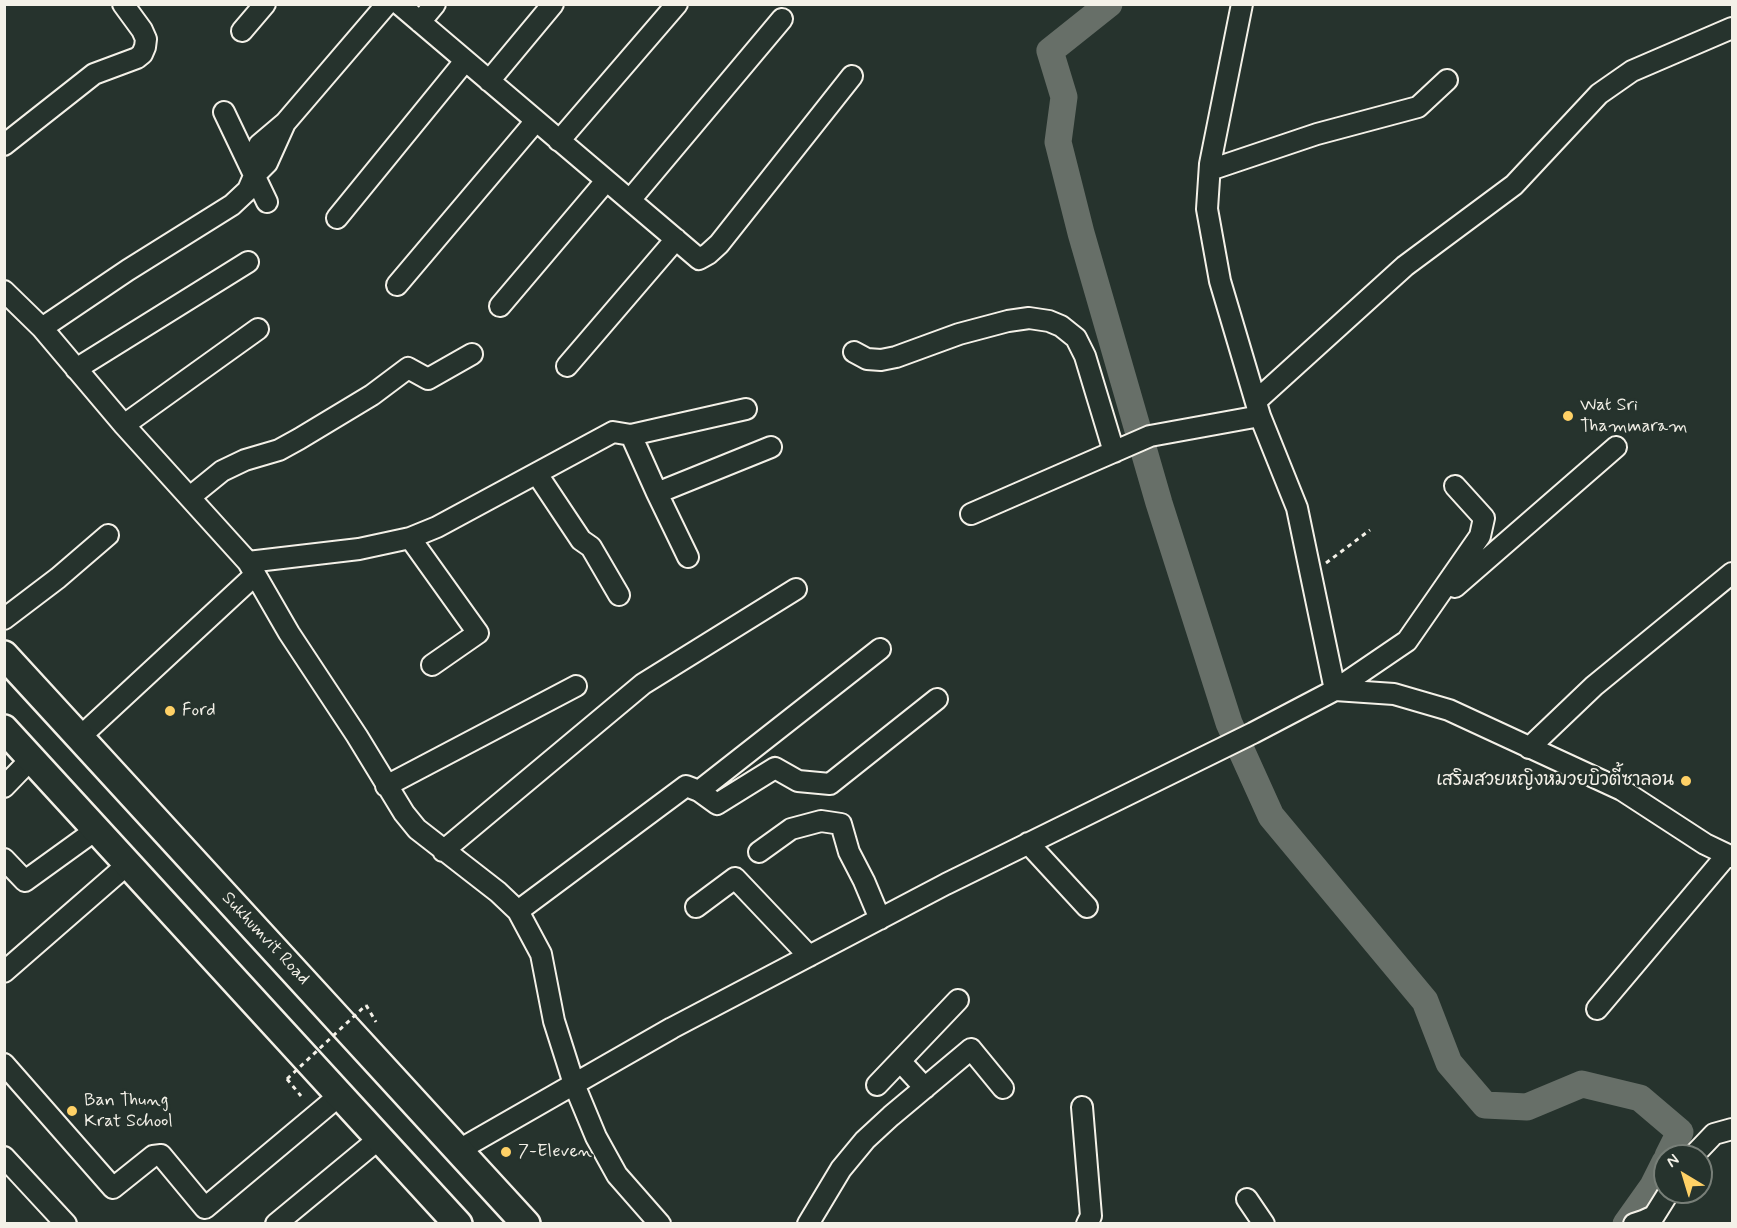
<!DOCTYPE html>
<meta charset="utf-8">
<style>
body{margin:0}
#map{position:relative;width:1737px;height:1228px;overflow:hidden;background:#26332d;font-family:Mynerve,sans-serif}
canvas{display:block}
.frame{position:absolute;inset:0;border:6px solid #f4f1e8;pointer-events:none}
.north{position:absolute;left:1653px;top:1144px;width:60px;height:60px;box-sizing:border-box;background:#26332d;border:2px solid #787f78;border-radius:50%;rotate:322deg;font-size:16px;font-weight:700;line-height:24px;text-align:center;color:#f4f1e8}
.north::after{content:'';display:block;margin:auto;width:21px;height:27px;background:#ffd166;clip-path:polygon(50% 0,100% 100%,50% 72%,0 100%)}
</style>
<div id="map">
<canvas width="1737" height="1228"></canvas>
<div class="frame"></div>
<div class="north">N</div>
</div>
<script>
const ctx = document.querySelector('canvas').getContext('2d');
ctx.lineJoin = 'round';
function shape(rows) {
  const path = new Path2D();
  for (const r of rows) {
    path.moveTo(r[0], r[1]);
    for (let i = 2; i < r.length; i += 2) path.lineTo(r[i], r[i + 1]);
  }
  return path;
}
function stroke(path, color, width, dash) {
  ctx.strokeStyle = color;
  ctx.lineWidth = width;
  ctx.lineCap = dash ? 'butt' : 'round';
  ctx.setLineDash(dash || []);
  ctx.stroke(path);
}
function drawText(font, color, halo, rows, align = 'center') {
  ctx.font = font + ' Mynerve,"Playpen Sans Thai",sans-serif';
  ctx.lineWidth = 5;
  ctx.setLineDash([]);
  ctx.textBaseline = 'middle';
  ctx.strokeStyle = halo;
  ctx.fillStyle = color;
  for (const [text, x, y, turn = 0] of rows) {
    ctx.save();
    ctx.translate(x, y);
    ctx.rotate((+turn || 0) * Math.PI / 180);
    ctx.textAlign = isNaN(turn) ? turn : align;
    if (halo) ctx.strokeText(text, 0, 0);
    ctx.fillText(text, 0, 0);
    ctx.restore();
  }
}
stroke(shape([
 [1109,4,1050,51,1064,97,1058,142,1081,233,1159,503,1229,723,1271,816,1425,1001,1449,1063,1485,1105,1527,1107,1582,1084,1640,1098,1680,1132,1668,1156],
 [1626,1224,1653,1186,1665,1162]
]), '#676f68', 27);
const minor = shape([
 [399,4,699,259,708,254,719,244,852,76],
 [1242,4,1210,164,1207,209,1220,281,1260,416,1297,508,1335,690,1407,641,1480,536,1484,518,1455,486],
 [420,22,435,4],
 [242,31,265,4],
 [489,81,553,4],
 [224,112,267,202],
 [559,141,677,4],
 [4,145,94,74,137,58,142,54,145,47,146,39,142,30,123,4],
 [1210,170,1317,134,1418,107,1447,80],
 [254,176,253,162,259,145,285,123,387,4],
 [630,200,782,19],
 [337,218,465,61],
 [397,285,535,122],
 [4,291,42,328,124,425,248,562,289,633,357,736,404,813,417,829,498,892,518,911,541,954,554,1021,574,1084,596,1137,617,1175,660,1224],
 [500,306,606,181],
 [42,328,128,270,232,205,248,190,254,176,267,163,285,123],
 [854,352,867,359,881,360,896,357,959,334,1008,321,1029,318,1049,321,1061,326,1076,338,1085,356,1114,452],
 [567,366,676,239],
 [76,369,248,262],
 [1256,401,1405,266,1514,185,1599,94,1632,71,1732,28],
 [124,425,258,329],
 [631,435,746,409],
 [537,474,581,540,591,547,619,595],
 [657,493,771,447],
 [190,497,222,471,245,460,279,450,299,439,372,395,408,368,428,379,472,354],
 [971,514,1150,436,1260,416],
 [410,538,478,633,432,665],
 [248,562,359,549,410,538,437,527,613,432,631,435,657,493,688,557],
 [1455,587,1616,447],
 [4,619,58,578,108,535],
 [80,737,255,575],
 [1529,748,1594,686,1732,573],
 [386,786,576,686],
 [4,787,32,758],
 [699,791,880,649],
 [1028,843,1087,907],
 [443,851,643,684,796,589],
 [759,852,791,829,821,821,841,824,849,852,864,881,880,919],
 [4,859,25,881,97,829],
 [696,907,735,878,809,956],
 [518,911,686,786,699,791,717,804,775,768,798,781,830,784,937,699],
 [4,972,128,864],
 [1597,1009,1727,855],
 [900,1061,925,1088],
 [4,1064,113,1188,153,1156,161,1155,205,1208,340,1095],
 [877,1085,958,1000],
 [1082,1107,1091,1216,1087,1224],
 [459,1150,672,1028,946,884,1253,733,1335,690,1394,694,1449,710,1622,790,1705,844,1732,857],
 [1693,1156,1714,1134,1732,1129],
 [4,1157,66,1224],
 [1247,1199,1264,1224],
 [276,1224,380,1138],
 [808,1224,841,1169,865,1140,891,1116,971,1049,1003,1088],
 [1634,1224,1643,1221,1654,1216,1669,1192]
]);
const highway = shape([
 [4,655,526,1224],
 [4,729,458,1224]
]);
stroke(minor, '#f4f1e8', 24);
stroke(highway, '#f4f1e8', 32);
stroke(shape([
 [1326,563,1370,530],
 [366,1005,376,1022],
 [287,1079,301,1096]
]), '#f4f1e8', 3, [4.5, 4.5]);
stroke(minor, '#26332d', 20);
stroke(highway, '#26332d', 27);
stroke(shape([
 [287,1079,366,1005]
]), '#f4f1e8', 3, [4.5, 4.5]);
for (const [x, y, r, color] of [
 [1568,416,6,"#ffd166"],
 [170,711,6,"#ffd166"],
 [1686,781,6,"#ffd166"],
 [72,1111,6,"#ffd166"],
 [506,1152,6,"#ffd166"]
]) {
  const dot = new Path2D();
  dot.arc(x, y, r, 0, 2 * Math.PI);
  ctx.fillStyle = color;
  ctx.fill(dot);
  stroke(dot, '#26332d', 2);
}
drawText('18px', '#f4f1e8', '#26332d', [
 ["Wat Sri",1580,406],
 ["Thammaram",1580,427],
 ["Ford",182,711],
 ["เสริมสวยหญิงหมวยบิวตี้ซาลอน",1674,781,"right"],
 ["Ban Thung",84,1101],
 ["Krat School",84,1122],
 ["7-Eleven",518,1152]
], 'left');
drawText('18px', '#f4f1e8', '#26332d', [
 ["Sukhumvit Road",265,939,47]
]);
</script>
